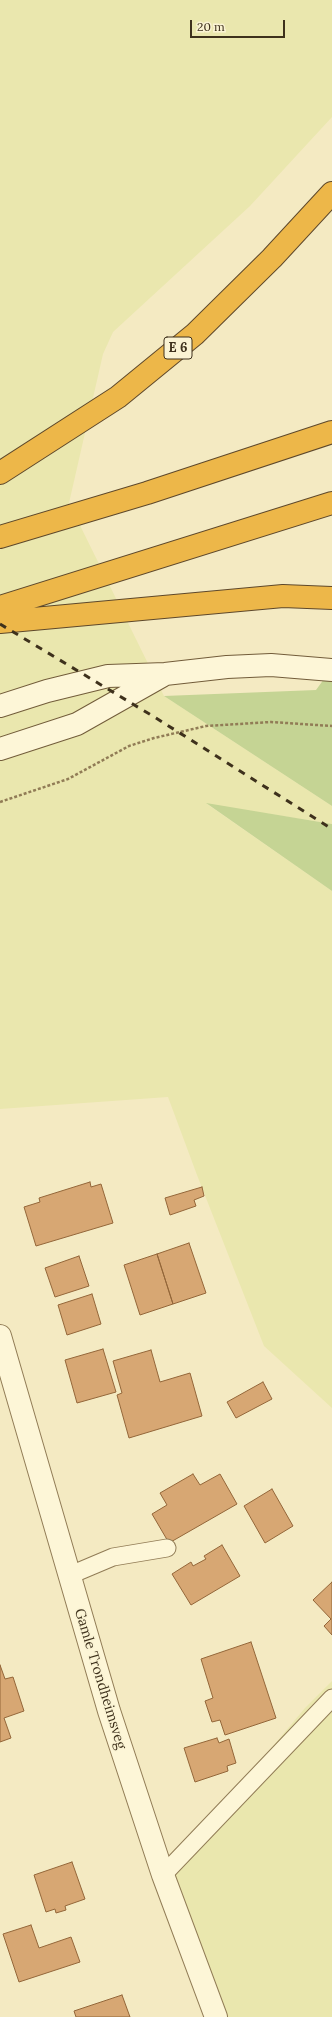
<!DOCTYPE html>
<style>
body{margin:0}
#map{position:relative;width:332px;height:2017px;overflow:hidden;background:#f4eac2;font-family:Lora,serif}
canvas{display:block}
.scale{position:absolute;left:190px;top:20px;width:95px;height:18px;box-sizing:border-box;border:2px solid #3e311c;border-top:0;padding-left:5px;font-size:12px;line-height:14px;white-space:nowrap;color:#3e311c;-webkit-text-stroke:3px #faf3d3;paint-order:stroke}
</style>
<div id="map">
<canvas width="332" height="2017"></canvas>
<div class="scale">20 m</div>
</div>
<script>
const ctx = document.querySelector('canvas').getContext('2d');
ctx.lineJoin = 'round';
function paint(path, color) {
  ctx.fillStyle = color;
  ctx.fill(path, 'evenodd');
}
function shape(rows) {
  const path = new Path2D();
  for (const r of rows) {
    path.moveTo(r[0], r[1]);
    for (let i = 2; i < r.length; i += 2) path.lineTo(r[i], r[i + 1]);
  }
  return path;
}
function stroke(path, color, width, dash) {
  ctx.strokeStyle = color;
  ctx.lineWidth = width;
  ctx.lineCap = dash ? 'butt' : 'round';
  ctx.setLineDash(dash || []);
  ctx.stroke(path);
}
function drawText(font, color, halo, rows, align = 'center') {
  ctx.font = font + ' Lora,serif';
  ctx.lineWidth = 3;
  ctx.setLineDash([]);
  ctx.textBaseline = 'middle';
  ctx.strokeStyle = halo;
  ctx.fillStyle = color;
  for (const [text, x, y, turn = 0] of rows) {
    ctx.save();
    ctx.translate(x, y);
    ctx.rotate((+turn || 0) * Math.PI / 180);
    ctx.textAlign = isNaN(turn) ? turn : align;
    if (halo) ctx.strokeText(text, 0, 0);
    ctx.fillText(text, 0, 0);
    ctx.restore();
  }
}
paint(shape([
 [0,0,332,0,332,117,250,206,113,332,103,354,69,503,164,696,332,806,332,824,207,804,332,891,332,1408,264,1346,197,1175,168,1097,0,1109],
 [332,1681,332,2017,215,2017,165,1875,305,1708]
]), '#eae7ae');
paint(shape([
 [332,668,332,806,164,696,316,690],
 [206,803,332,824,332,891]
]), '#c5d494');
const building = shape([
 [90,1182,91,1187,101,1184,113,1223,36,1246,24,1207,40,1202,39,1198,90,1182],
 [202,1187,204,1196,194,1200,196,1206,170,1215,165,1198,202,1187],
 [189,1243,206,1293,173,1304,157,1254,189,1243],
 [157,1254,173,1304,140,1315,124,1265,157,1254],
 [79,1256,89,1286,55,1297,45,1268,79,1256],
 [92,1294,101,1324,67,1335,58,1305,92,1294],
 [103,1349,116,1392,77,1403,65,1360,103,1349],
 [151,1350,160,1382,190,1373,202,1416,129,1438,117,1395,122,1393,113,1361,151,1350],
 [263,1382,272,1399,236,1418,227,1402,263,1382],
 [193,1474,200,1485,220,1474,237,1504,169,1543,152,1514,167,1505,160,1493,193,1474],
 [272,1489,293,1526,265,1543,244,1506,272,1489],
 [222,1545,240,1576,191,1605,172,1574,191,1562,193,1566,206,1559,204,1556,222,1545],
 [332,1582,332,1635,324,1626,331,1619,313,1600,332,1582],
 [251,1642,276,1718,225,1735,220,1720,212,1722,205,1701,213,1698,201,1659,251,1642],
 [0,1665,5,1679,13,1677,24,1711,4,1718,11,1738,0,1742,0,1665],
 [217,1738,219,1743,229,1739,236,1763,227,1766,228,1771,195,1782,184,1748,217,1738],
 [72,1862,85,1899,65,1906,66,1910,56,1913,55,1909,46,1912,34,1875,72,1862],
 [31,1925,39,1948,71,1937,80,1962,19,1982,3,1934,31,1925],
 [122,1995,130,2017,76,2017,74,2011,122,1995]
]);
paint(building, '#d7a773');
stroke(building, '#936639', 1);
const lane = shape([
 [68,1576,113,1557,167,1548],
 [163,1875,332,1698]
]);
const street = shape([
 [0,1336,109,1711,163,1875,216,2017]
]);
const secondary = shape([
 [0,706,47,691,108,676,165,674,227,667,271,665,332,670],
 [0,749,77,724,162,676]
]);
const highway = shape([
 [0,473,118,397,195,334,272,258,332,193],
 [0,537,147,493,332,432],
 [0,607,332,503],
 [0,622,283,596,332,598]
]);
stroke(lane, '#917c56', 19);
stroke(street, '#917c56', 24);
stroke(secondary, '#725c3a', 24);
stroke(highway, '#5e482b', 24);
stroke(shape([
 [0,802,68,779,129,746,154,738,206,726,271,722,332,726]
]), '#917c56', 2.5, [3, 2]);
stroke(lane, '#fdf6d7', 17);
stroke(street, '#fdf6d7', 22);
stroke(secondary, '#fdf6d7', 22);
stroke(highway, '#edb749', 22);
stroke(shape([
 [0,624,156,718,332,829]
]), '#3e311c', 3, [7, 7]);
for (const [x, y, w] of [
 [178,348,28]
]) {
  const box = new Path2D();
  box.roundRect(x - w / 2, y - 11, w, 22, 3);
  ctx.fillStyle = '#faf3d3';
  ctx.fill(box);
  stroke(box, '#3e311c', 1);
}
drawText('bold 13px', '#3e311c', null, [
 ["E 6",178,348]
]);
drawText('14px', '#3e311c', '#faf3d3', [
 ["Gamle Trondheimsveg",100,1679,73]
]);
</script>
